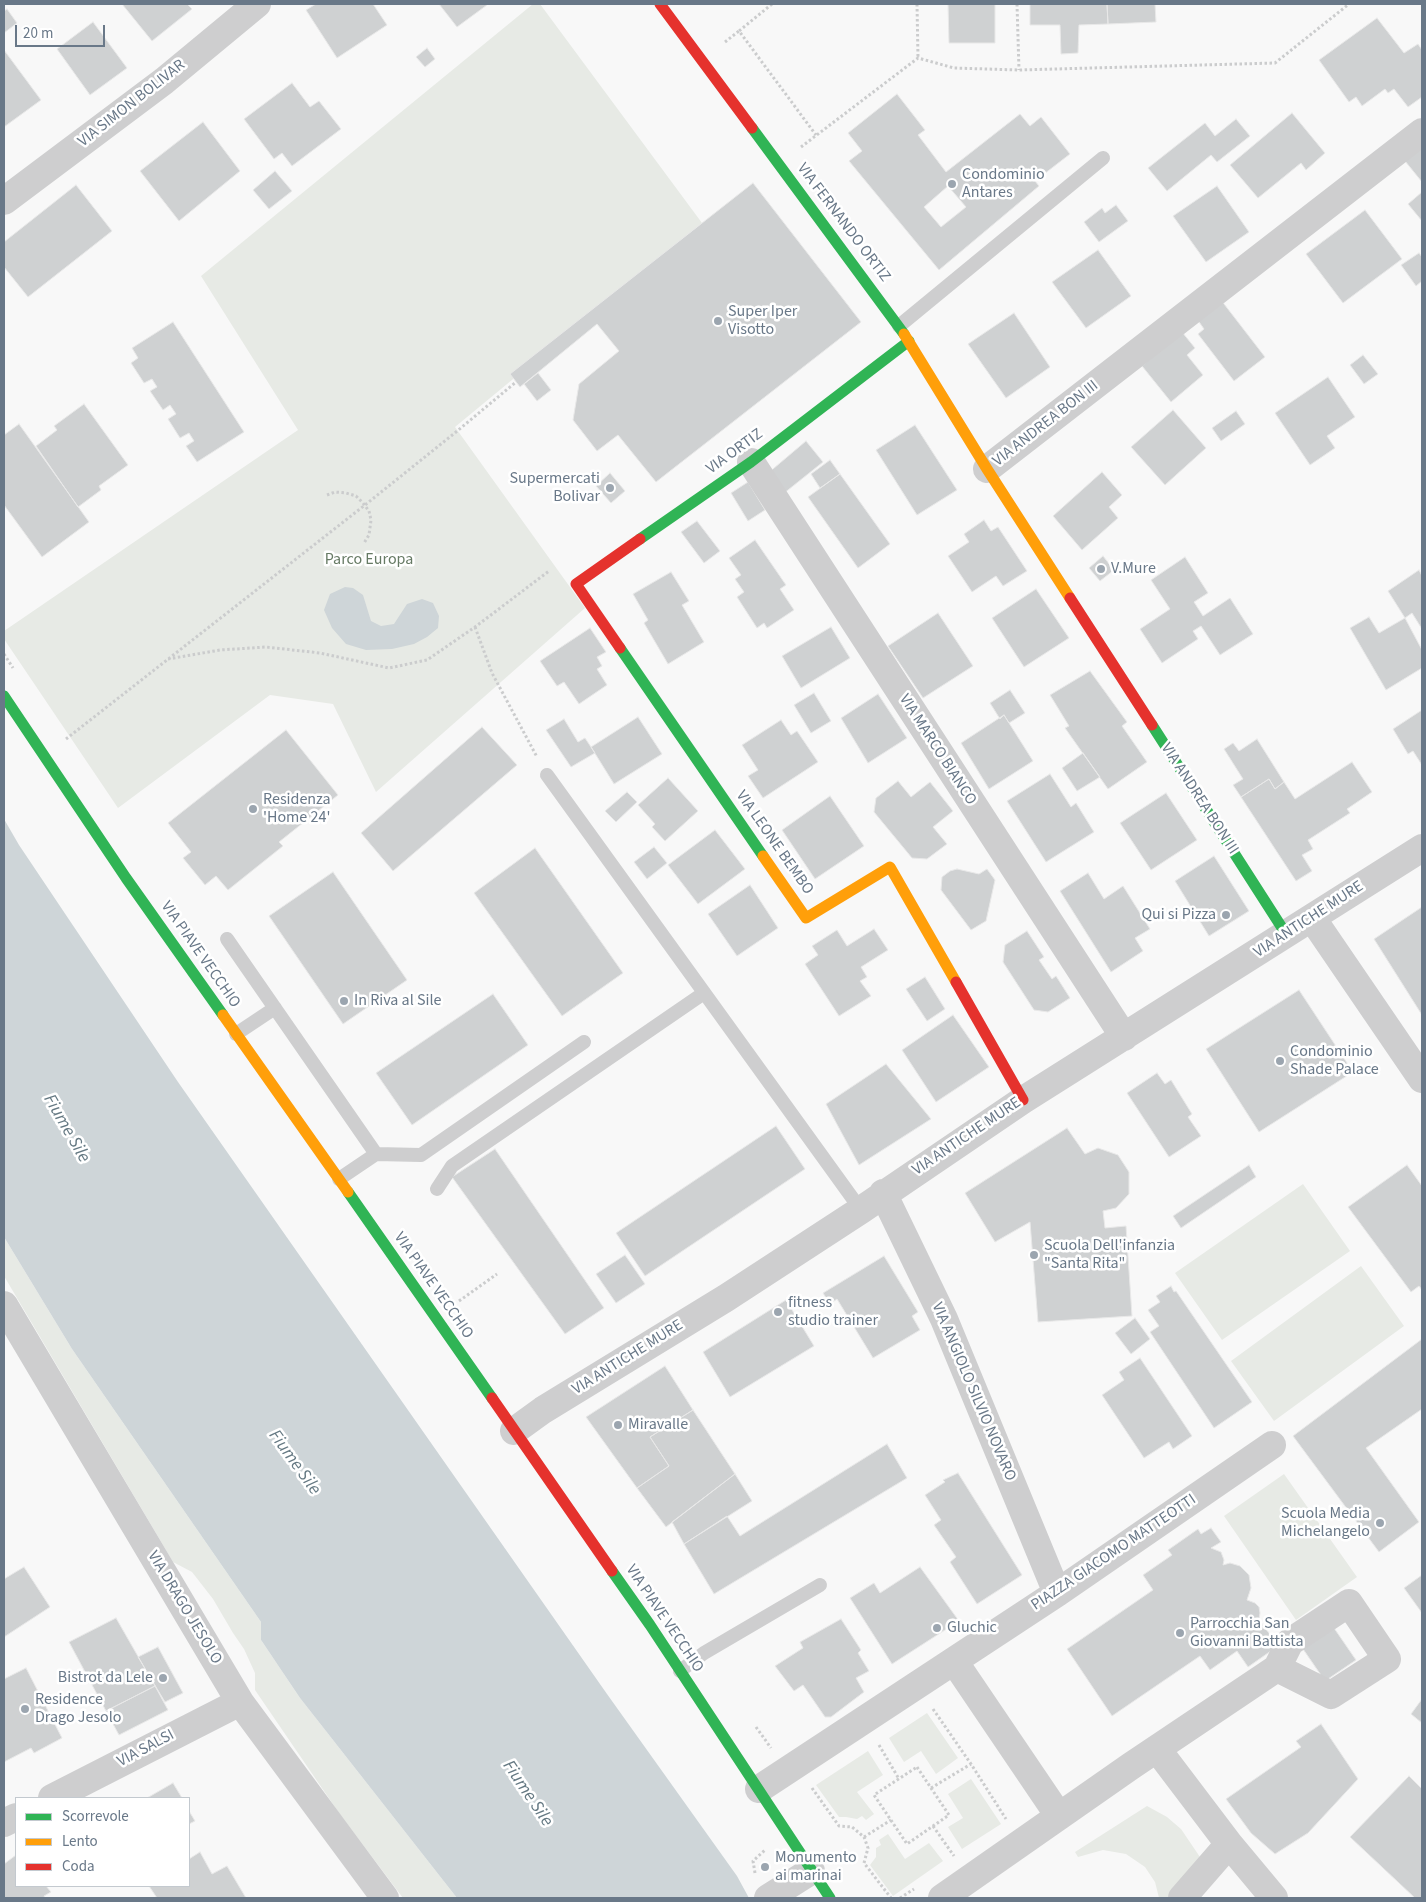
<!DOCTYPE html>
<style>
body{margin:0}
#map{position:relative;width:1426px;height:1902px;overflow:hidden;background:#f8f8f8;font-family:"Source Sans 3",sans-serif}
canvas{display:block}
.frame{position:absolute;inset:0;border:5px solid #697888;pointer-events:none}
.legend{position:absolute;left:15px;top:1797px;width:175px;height:90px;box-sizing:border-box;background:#fff;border:1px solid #c3c9cf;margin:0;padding:6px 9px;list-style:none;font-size:15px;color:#697888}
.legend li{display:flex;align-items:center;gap:10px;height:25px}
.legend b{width:25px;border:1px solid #c3c9cf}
.scale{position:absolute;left:15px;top:25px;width:90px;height:22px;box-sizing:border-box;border:2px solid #697888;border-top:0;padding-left:6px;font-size:15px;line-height:18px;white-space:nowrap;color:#697888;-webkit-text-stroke:4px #fff;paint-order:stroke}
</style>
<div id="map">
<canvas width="1426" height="1902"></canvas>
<div class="frame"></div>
<ul class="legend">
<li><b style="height:6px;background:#30b455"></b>Scorrevole</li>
<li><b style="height:6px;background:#ff9f0a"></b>Lento</li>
<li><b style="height:6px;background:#e5322d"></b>Coda</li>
</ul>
<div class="scale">20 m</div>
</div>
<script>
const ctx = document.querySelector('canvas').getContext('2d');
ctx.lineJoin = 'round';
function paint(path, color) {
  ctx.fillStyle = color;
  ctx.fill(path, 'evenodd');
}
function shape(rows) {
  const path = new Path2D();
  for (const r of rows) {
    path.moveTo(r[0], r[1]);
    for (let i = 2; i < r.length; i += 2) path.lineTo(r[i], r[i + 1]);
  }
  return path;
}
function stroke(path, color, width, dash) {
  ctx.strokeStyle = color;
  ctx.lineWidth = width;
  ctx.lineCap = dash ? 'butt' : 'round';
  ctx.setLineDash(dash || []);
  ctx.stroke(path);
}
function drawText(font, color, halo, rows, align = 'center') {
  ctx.font = font + ' "Source Sans 3",sans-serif';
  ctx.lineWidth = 5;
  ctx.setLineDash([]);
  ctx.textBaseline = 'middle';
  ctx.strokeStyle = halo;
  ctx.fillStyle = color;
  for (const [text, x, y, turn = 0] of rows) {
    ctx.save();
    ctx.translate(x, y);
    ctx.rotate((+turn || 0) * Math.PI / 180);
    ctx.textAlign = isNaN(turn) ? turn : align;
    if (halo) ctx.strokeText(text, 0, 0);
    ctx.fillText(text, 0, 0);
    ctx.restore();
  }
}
paint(shape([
 [533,4,540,4,702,223,455,427,585,608,376,792,333,704,270,695,118,808,4,639,4,631,298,430,201,276],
 [1303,1184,1350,1251,1222,1340,1175,1273],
 [4,1237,72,1349,261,1622,261,1640,300,1698,457,1898,403,1898,339,1813,255,1690,255,1673,244,1649,233,1633,213,1599,192,1572,173,1562,4,1276],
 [1361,1266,1404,1326,1274,1421,1231,1361],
 [1284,1474,1357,1577,1296,1620,1224,1516],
 [927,1713,958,1758,936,1774,921,1751,904,1762,889,1738],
 [868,1751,883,1775,857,1792,874,1814,866,1820,862,1816,857,1819,846,1817,839,1817,816,1785],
 [971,1779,1001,1824,962,1849,948,1827,963,1818,948,1794],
 [1147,1806,1167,1817,1181,1829,1202,1860,1171,1898,1159,1898,1155,1882,1145,1867,1126,1854,1103,1850,1078,1857,1075,1852],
 [888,1834,905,1859,929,1843,943,1861,893,1896,870,1865,876,1857,876,1848,881,1845,879,1840]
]), '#e7eae5');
paint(shape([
 [345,587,353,588,363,595,371,621,381,626,394,624,407,604,422,599,433,603,439,616,438,628,427,637,414,644,392,649,366,650,346,644,332,628,324,610,330,594],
 [4,819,19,845,178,1082,607,1694,737,1876,749,1898,457,1898,300,1698,261,1640,261,1622,72,1349,4,1237]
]), '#ced5d8');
const building = shape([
 [122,4,187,4,192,9,152,41,122,4],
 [316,4,373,4,387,25,337,58,306,10,316,4],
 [439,4,486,4,487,5,457,27,439,4],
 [948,4,995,4,995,43,949,43,948,4],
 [1030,4,1107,4,1108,24,1079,25,1078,53,1061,54,1060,25,1030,25,1030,4],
 [1107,4,1155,4,1156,22,1108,24,1107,4],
 [7,9,17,23,4,33,4,11,7,9],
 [1377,18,1404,53,1418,44,1422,50,1422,97,1408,107,1394,89,1388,93,1385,89,1362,106,1356,97,1349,102,1319,60,1377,18],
 [93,22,127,68,90,95,57,49,93,22],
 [427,48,435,59,425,67,416,57,427,48],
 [4,50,41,100,4,127,4,50],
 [292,83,310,107,319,101,341,129,292,166,282,153,274,159,244,119,292,83],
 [897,94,925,130,918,135,946,172,1020,114,1030,126,1041,117,1070,154,1035,181,1039,186,939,270,849,161,862,151,848,133,897,94],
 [948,186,966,207,941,227,924,207,948,186],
 [1292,113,1325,153,1306,170,1301,163,1258,198,1230,165,1292,113],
 [1236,119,1250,136,1217,162,1211,155,1167,191,1148,168,1205,123,1215,136,1236,119],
 [203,122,240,171,179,221,140,171,203,122],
 [1422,148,1422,182,1405,161,1422,148],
 [275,171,292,191,269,209,253,190,275,171],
 [753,183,861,322,656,482,618,435,597,451,573,420,579,384,619,351,597,324,520,387,510,374,753,183],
 [76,185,112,231,28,297,4,267,4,242,76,185],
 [1217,186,1249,232,1206,262,1173,216,1217,186],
 [1422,192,1422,221,1408,204,1422,192],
 [1116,205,1128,221,1099,242,1084,222,1102,208,1105,213,1116,205],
 [1365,210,1402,259,1343,303,1306,254,1365,210],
 [1098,250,1131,296,1086,328,1052,282,1098,250],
 [1419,253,1422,257,1422,281,1416,286,1401,265,1419,253],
 [1221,300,1265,357,1234,381,1198,334,1204,329,1197,319,1221,300],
 [1014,313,1050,367,1006,398,968,344,1014,313],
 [173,322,244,432,197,462,186,446,194,441,189,433,180,438,168,419,176,414,170,405,163,410,150,391,157,387,152,379,144,383,131,363,138,358,132,348,173,322],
 [1182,332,1195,348,1187,355,1203,375,1171,402,1142,366,1182,332],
 [1363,355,1378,374,1364,384,1350,365,1363,355],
 [538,373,551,390,537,401,524,384,538,373],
 [1328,377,1355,417,1327,436,1335,448,1310,465,1275,413,1328,377],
 [84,404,128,465,99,486,101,490,78,507,36,446,57,430,54,426,84,404],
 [1173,410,1206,448,1165,485,1131,447,1173,410],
 [1236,411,1245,424,1221,441,1212,428,1236,411],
 [19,424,89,522,42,557,4,505,4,435,19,424],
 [915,425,957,490,917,515,876,450,915,425],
 [806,441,823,462,783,494,767,474,806,441],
 [830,460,840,474,820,488,811,474,830,460],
 [1102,472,1122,495,1109,507,1118,518,1082,550,1053,516,1102,472],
 [610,473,625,491,611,503,596,486,610,473],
 [840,474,890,544,858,568,808,497,840,474],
 [748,482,765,510,748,521,731,493,748,482],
 [984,520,991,531,998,527,1027,571,1003,586,996,576,972,592,948,556,969,542,964,534,984,520],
 [697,521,720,551,704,563,681,532,697,521],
 [755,540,786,585,780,589,794,610,767,628,764,623,757,628,737,597,744,592,735,579,741,575,729,558,755,540],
 [1103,556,1114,570,1100,581,1089,568,1103,556],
 [1185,557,1208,593,1194,602,1203,616,1230,598,1253,634,1220,655,1201,626,1193,631,1198,639,1162,663,1140,629,1170,609,1151,580,1185,557],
 [1419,570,1422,576,1422,629,1412,613,1405,618,1388,591,1419,570],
 [671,572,689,601,682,605,704,642,668,664,644,623,648,620,633,594,671,572],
 [1036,589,1069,638,1024,667,992,618,1036,589],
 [938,613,973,666,923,698,888,646,938,613],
 [1369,617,1379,633,1405,618,1422,650,1422,668,1386,690,1350,628,1369,617],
 [831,627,850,658,801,688,782,656,831,627],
 [590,628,606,652,597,657,602,666,597,669,607,685,579,704,564,682,557,686,540,661,590,628],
 [1090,671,1127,722,1122,726,1147,762,1108,789,1065,728,1069,726,1050,695,1090,671],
 [1010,690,1025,713,1009,723,1004,715,1000,719,990,703,1010,690],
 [814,693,831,721,811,733,794,705,814,693],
 [878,694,907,738,868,763,841,718,878,694],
 [1422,710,1422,765,1413,751,1408,754,1393,729,1422,710],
 [1004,715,1033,761,989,789,961,743,1004,715],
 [638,717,662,754,614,784,591,747,638,717],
 [564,719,578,742,585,738,595,753,571,767,546,730,564,719],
 [781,720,791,735,797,731,818,762,763,798,748,776,758,770,742,745,781,720],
 [482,727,517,765,393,871,361,833,482,727],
 [286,730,338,795,279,842,283,846,228,890,216,876,205,885,183,858,191,852,168,823,286,730],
 [1257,739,1284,782,1275,789,1269,779,1241,797,1233,785,1243,779,1224,749,1233,743,1239,751,1257,739],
 [1083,753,1100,777,1077,791,1062,768,1083,753],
 [1352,762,1372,792,1347,809,1350,813,1308,840,1313,849,1302,855,1312,871,1296,881,1241,797,1269,779,1275,789,1284,782,1295,799,1352,762],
 [1050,774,1071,807,1076,803,1094,832,1046,862,1007,801,1050,774],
 [668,778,698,811,665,841,652,827,655,824,638,805,668,778],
 [898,781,911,797,930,782,953,811,933,827,947,844,927,859,912,858,874,812,876,798,898,781],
 [627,792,637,802,616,822,605,811,627,792],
 [1166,793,1197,840,1151,870,1120,823,1166,793],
 [830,796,864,846,815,879,782,830,830,796],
 [715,830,745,869,698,904,668,865,715,830],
 [654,847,667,863,647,879,634,862,654,847],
 [535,848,623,973,562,1016,474,893,535,848],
 [1214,856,1249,911,1209,936,1175,881,1214,856],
 [957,869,979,874,987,869,995,880,986,921,971,930,941,890,942,877,950,871,957,869],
 [333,872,407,980,343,1024,269,916,333,872],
 [1088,873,1104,899,1123,886,1150,929,1135,938,1143,951,1111,972,1060,891,1088,873],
 [750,885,778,928,737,956,708,914,750,885],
 [1422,907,1422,1015,1374,939,1422,907],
 [874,929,888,950,861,967,867,977,860,981,871,996,839,1016,805,964,818,955,812,946,837,930,847,946,874,929],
 [1027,931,1044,957,1039,960,1052,979,1056,976,1070,998,1048,1012,1034,1010,1003,962,1005,945,1027,931],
 [925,977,945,1009,927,1021,906,989,925,977],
 [1299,990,1353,1072,1259,1132,1206,1049,1299,990],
 [493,994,528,1045,412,1125,376,1073,493,994],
 [953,1015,989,1067,936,1102,902,1050,953,1015],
 [886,1064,931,1119,859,1165,826,1104,886,1064],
 [1157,1073,1165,1084,1171,1080,1192,1114,1188,1117,1201,1136,1169,1157,1127,1093,1157,1073],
 [776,1126,805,1169,645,1276,616,1233,776,1126],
 [1067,1128,1085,1154,1098,1148,1118,1155,1129,1172,1129,1194,1116,1208,1103,1211,1105,1228,1126,1226,1132,1316,1038,1322,1030,1222,995,1242,965,1193,1067,1128],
 [495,1149,604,1308,565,1334,452,1177,495,1149],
 [1249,1165,1256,1177,1181,1228,1173,1216,1249,1165],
 [1407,1165,1422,1186,1422,1290,1419,1286,1411,1292,1348,1207,1407,1165],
 [625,1255,645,1284,616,1303,596,1274,625,1255],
 [884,1256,918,1312,912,1316,920,1330,873,1358,837,1299,830,1304,823,1293,884,1256],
 [1171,1286,1174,1292,1176,1291,1252,1402,1214,1428,1150,1332,1159,1326,1148,1310,1160,1302,1156,1296,1171,1286],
 [786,1300,814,1346,730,1397,703,1352,786,1300],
 [1135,1318,1150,1339,1131,1354,1115,1333,1135,1318],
 [1422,1339,1422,1409,1366,1448,1419,1522,1379,1552,1293,1436,1422,1339],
 [1140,1358,1192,1436,1173,1449,1169,1442,1144,1458,1102,1395,1124,1380,1119,1372,1140,1358],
 [665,1366,693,1410,650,1437,669,1466,637,1488,586,1417,665,1366],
 [693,1410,735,1474,666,1527,637,1488,669,1466,650,1437,693,1410],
 [887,1444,907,1478,714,1594,684,1544,727,1516,740,1536,887,1444],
 [958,1473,1022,1575,977,1604,950,1562,956,1557,934,1525,941,1520,925,1495,945,1482,943,1480,958,1473],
 [735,1474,752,1501,684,1544,672,1522,735,1474],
 [1211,1528,1221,1542,1211,1548,1221,1552,1224,1560,1223,1565,1230,1563,1240,1566,1249,1575,1251,1588,1247,1600,1255,1603,1259,1607,1260,1613,1259,1619,1278,1646,1248,1667,1237,1651,1210,1670,1200,1656,1112,1716,1067,1649,1153,1590,1143,1575,1172,1555,1168,1550,1198,1529,1201,1534,1211,1528],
 [24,1567,50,1607,4,1637,4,1579,24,1567],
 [920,1567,959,1621,892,1664,850,1598,874,1583,880,1593,920,1567],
 [1422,1575,1422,1613,1404,1588,1422,1575],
 [116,1618,155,1686,106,1711,69,1642,116,1618],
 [841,1619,861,1650,858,1653,869,1671,856,1678,864,1692,831,1717,825,1717,803,1685,794,1691,775,1666,803,1648,800,1642,841,1619],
 [1334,1628,1356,1660,1325,1681,1303,1649,1334,1628],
 [158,1647,183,1693,165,1702,138,1657,158,1647],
 [26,1668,62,1738,34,1753,31,1748,4,1762,4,1679,26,1668],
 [155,1686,168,1710,119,1735,106,1711,155,1686],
 [1422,1699,1422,1723,1411,1714,1422,1699],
 [1321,1724,1358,1779,1308,1833,1275,1854,1251,1833,1226,1799,1301,1747,1296,1741,1321,1724],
 [1409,1776,1422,1789,1422,1898,1415,1898,1350,1837,1409,1776],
 [173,1783,182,1798,147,1798,173,1783],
 [189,1811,195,1821,189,1824,189,1811],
 [200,1852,212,1874,227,1866,246,1898,157,1898,149,1886,189,1886,189,1859,200,1852],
 [16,1855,16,1886,46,1886,51,1892,44,1896,45,1898,4,1898,4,1864,16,1855]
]);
paint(building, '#cfd1d2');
stroke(building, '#e8e8e8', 1);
stroke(shape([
 [772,4,739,31,816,135],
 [917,4,918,58],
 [1017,4,1019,70],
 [725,42,739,31],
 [801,147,918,58,954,68,1019,70,1275,63,1349,4],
 [327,495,335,492,346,493,356,496,363,503,369,511,371,520,369,535,364,543],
 [475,627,492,673,537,757],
 [4,654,13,668],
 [168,659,220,650,266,647,320,653,389,668,427,660,475,627,549,571],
 [66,739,365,505,456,432,516,382],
 [459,1301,497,1274],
 [933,1709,971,1764,1006,1819],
 [756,1727,771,1748],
 [879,1745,899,1779],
 [917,1767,949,1815,907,1844,874,1795,917,1767],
 [812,1788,839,1826,852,1827,864,1837,868,1848,864,1863,891,1898],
 [931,1788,971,1764],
 [933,1826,954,1856],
 [864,1837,891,1820],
 [755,1873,753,1861,765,1850],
 [900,1898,914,1889]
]), '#cbcccd', 3, [2.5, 2.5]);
stroke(shape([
 [899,326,1103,158],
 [547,775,861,1210],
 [227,939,376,1154],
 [236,1034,275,1008],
 [339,1179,376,1154,421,1155,584,1042],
 [437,1189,452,1166,704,993],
 [680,1671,704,1653,820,1585]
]), '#cececf', 14);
stroke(shape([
 [4,201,164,81,257,4],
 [751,462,1124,1037],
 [987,469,1422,132],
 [1312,918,1422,1079],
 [883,1193,944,1319,1057,1593],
 [4,1305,240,1702,385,1898],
 [514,1431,543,1410,726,1298,861,1210,1023,1100,1422,848],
 [954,1661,1059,1816],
 [1157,1749,1229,1844,1274,1898],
 [759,1789,1057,1593,1272,1445],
 [52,1798,240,1702],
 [4,1823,16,1817],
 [768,1898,811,1871],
 [942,1898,1131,1766,1277,1668,1290,1642,1349,1603,1387,1659,1331,1695,1277,1668],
 [1182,1898,1229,1844]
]), '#cececf', 28);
stroke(shape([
 [752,128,904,334],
 [640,539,751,462,909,341],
 [620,648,763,856],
 [4,696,126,878,223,1015],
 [1152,725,1286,934],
 [348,1192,492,1398],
 [612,1571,650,1625,830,1898]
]), '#30b455', 11);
stroke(shape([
 [904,334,987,469,1070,598],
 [763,856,806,918,890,867,956,982],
 [223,1015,348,1192]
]), '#ff9f0a', 11);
stroke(shape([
 [660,4,752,128],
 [1070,598,1152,725],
 [620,648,576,584,640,539],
 [956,982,1023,1100],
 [492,1398,612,1571]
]), '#e5322d', 11);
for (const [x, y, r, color] of [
 [952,184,5,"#9ba5af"],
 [718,321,5,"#9ba5af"],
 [610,488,5,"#9ba5af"],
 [1101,569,5,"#9ba5af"],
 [253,809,5,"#9ba5af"],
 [1226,915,5,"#9ba5af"],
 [344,1001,5,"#9ba5af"],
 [1280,1061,5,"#9ba5af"],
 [1034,1255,5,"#9ba5af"],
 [778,1312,5,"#9ba5af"],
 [618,1425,5,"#9ba5af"],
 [1380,1523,5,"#9ba5af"],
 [937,1628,5,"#9ba5af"],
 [1180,1633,5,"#9ba5af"],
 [163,1678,5,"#9ba5af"],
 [25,1709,5,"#9ba5af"],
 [765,1867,5,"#9ba5af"]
]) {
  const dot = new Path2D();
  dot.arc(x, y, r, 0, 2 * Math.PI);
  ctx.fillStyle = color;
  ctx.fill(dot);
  stroke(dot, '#fff', 2);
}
drawText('16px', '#697888', '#fff', [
 ["VIA SIMON BOLIVAR",132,104,-38],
 ["VIA FERNANDO ORTIZ",843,223,53],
 ["VIA ANDREA BON III",1046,424,-38],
 ["VIA ORTIZ",735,452,-36],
 ["VIA MARCO BIANCO",937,750,57],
 ["VIA ANDREA BON III",1199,799,57],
 ["VIA LEONE BEMBO",774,843,55],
 ["VIA ANTICHE MURE",1309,920,-33],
 ["VIA PIAVE VECCHIO",200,955,55],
 ["VIA ANTICHE MURE",967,1137,-34],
 ["VIA PIAVE VECCHIO",433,1286,55],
 ["VIA ANTICHE MURE",628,1358,-32],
 ["VIA ANGIOLO SILVIO NOVARO",973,1392,67],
 ["PIAZZA GIACOMO MATTEOTTI",1114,1553,-34],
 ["VIA DRAGO JESOLO",184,1608,59],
 ["VIA PIAVE VECCHIO",664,1619,56],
 ["VIA SALSI",146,1749,-28]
]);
drawText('16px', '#697888', '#fff', [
 ["Condominio",962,175],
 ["Antares",962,193],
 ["Super Iper",728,312],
 ["Visotto",728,330],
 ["Supermercati",600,479,"right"],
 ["Bolivar",600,497,"right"],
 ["V.Mure",1111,569],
 ["Residenza",263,800],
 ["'Home 24'",263,818],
 ["Qui si Pizza",1216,915,"right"],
 ["In Riva al Sile",354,1001],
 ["Condominio",1290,1052],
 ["Shade Palace",1290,1070],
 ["Scuola Dell'infanzia",1044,1246],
 ["\"Santa Rita\"",1044,1264],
 ["fitness",788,1303],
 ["studio trainer",788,1321],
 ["Miravalle",628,1425],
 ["Scuola Media",1370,1514,"right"],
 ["Michelangelo",1370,1532,"right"],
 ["Parrocchia San",1190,1624],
 ["Giovanni Battista",1190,1642],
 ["Gluchic",947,1628],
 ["Bistrot da Lele",153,1678,"right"],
 ["Residence",35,1700],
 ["Drago Jesolo",35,1718],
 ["Monumento",775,1858],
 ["ai marinai",775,1876]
], 'left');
drawText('16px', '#667a64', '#fff', [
 ["Parco Europa",369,560]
]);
drawText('italic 18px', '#657983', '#fff', [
 ["Fiume Sile",66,1129,60],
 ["Fiume Sile",294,1463,54],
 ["Fiume Sile",527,1794,56]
]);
</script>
